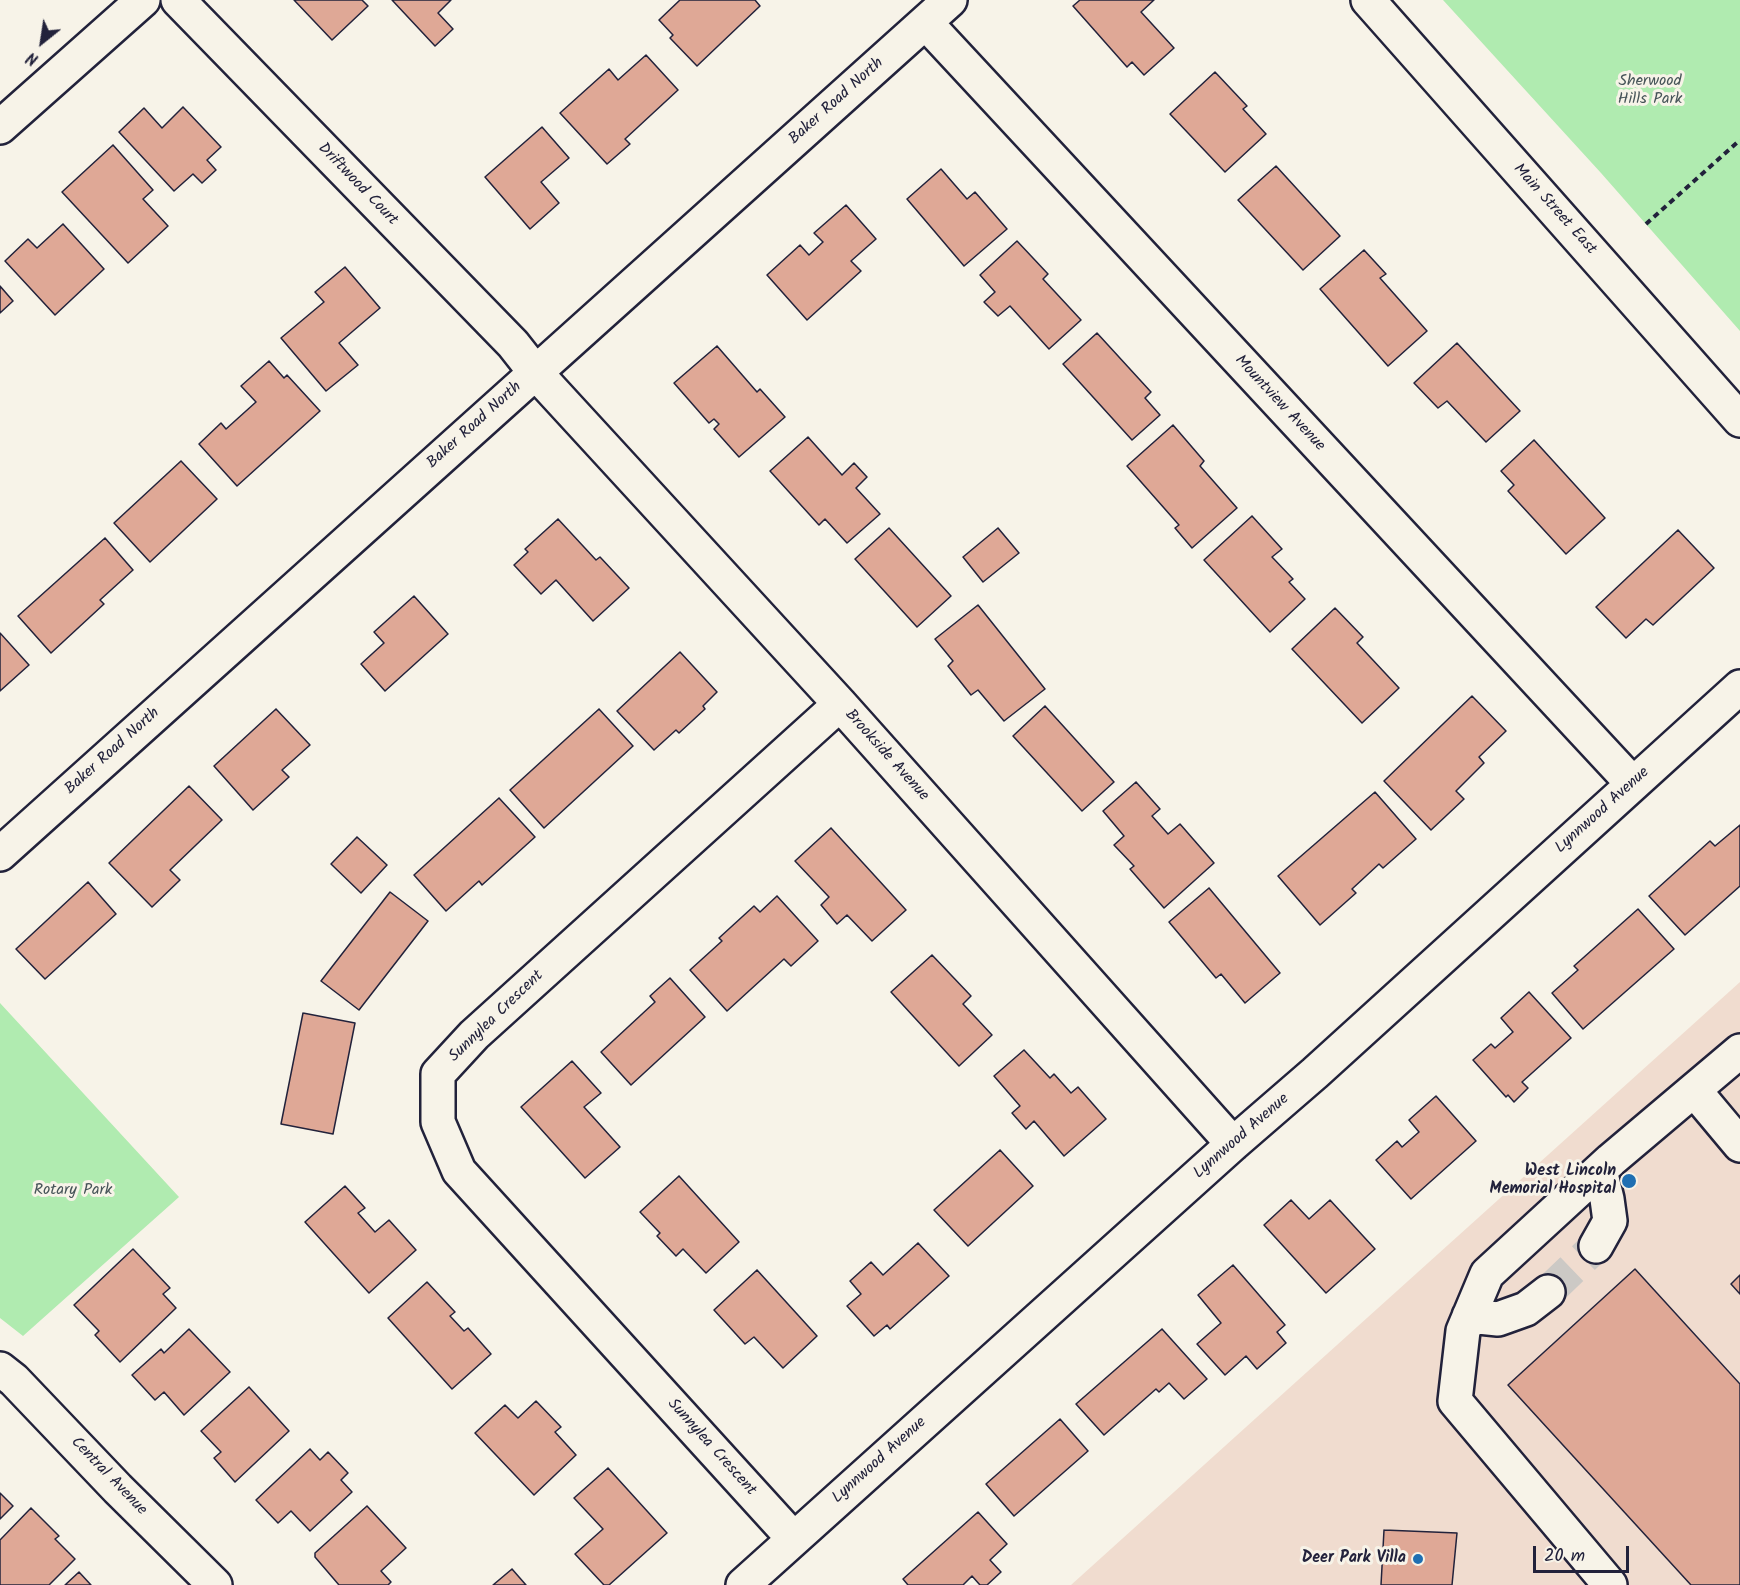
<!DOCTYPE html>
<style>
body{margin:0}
#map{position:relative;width:1740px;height:1585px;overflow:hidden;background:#f7f3e8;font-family:Kalam,sans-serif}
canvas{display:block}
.north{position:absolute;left:12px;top:12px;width:60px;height:60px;-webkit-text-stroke:4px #f7f3e8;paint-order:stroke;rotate:210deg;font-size:16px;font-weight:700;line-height:24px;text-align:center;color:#22223b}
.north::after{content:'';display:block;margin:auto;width:21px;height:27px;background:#22223b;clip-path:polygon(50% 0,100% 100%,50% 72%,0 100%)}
.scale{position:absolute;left:1533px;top:1546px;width:96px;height:27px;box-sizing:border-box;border:3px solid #22223b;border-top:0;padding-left:8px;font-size:18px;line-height:21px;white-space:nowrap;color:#22223b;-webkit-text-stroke:4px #f7f3e8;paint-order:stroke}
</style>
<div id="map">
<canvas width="1740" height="1585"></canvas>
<div class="north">N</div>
<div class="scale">20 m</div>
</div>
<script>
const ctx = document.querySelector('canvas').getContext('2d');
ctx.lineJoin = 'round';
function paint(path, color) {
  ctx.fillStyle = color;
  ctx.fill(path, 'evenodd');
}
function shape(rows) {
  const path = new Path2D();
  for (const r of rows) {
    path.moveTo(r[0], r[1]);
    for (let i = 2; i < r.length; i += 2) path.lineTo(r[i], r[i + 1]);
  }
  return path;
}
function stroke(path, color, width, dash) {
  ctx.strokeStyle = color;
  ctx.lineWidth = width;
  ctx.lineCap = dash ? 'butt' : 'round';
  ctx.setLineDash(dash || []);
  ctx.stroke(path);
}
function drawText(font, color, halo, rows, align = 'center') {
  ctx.font = font + ' Kalam,sans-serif';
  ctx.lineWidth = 6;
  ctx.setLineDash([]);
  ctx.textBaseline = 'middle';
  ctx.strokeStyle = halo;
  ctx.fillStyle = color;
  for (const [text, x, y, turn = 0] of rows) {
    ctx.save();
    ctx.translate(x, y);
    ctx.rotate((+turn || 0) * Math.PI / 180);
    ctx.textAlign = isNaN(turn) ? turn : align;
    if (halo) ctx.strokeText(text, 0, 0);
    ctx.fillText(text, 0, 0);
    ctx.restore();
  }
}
paint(shape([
 [1740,982,1740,1585,1071,1585,1297,1381]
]), '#f0dccf');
paint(shape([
 [1443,0,1740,0,1740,331,1601,173],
 [0,1003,179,1197,23,1336,0,1318]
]), '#b0ebb0');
const building = shape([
 [294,0,362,0,368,6,332,40,294,0],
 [392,0,451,0,438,13,453,29,435,46,392,0],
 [680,0,755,0,760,6,697,66,670,38,673,35,659,20,680,0],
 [1080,0,1154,0,1141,12,1174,48,1144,75,1132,62,1127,67,1073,6,1080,0],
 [646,55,678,90,625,139,630,144,607,164,560,113,609,69,618,80,646,55],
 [1215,72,1247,106,1243,109,1266,134,1225,172,1170,114,1215,72],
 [183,107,221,147,207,160,216,170,202,183,193,174,174,191,119,132,144,108,162,128,183,107],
 [542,127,569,158,541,182,559,203,530,229,485,177,542,127],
 [113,145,153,190,143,199,168,226,128,263,62,192,113,145],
 [1276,166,1340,236,1303,270,1238,200,1276,166],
 [941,169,967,199,975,192,1007,229,964,266,907,199,941,169],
 [846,205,876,239,851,261,861,271,807,320,767,275,800,245,809,255,823,242,814,233,846,205],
 [63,224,104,269,55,315,5,261,28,239,37,248,63,224],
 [1017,241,1048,274,1043,279,1081,320,1049,349,1010,306,998,316,984,302,995,292,980,275,1017,241],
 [1364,250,1386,274,1380,278,1427,331,1388,366,1320,289,1364,250],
 [345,267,380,308,339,343,358,365,326,391,281,338,324,302,315,292,345,267],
 [0,286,13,301,0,313,0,286],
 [1097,333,1151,392,1145,398,1160,415,1132,440,1063,364,1097,333],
 [1457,343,1520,411,1486,442,1447,401,1438,408,1414,383,1457,343],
 [717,346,757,392,760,389,785,417,739,457,714,429,719,424,714,419,709,423,674,383,717,346],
 [269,361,284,378,287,375,320,411,237,486,199,444,221,423,226,429,256,402,241,386,269,361],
 [1173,425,1204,461,1200,466,1237,508,1192,548,1175,528,1179,525,1127,466,1173,425],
 [808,437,842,475,854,463,867,477,856,488,880,514,847,543,825,519,819,525,770,471,808,437],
 [1534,440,1605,518,1566,554,1508,491,1514,485,1501,471,1534,440],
 [181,461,217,499,150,562,114,523,181,461],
 [1252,516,1282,549,1272,557,1293,579,1289,582,1305,599,1270,632,1204,560,1252,516],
 [558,519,596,560,600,557,629,588,593,621,556,580,541,594,514,565,528,552,525,549,558,519],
 [889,528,951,596,917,627,855,559,889,528],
 [998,528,1019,553,983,582,963,557,998,528],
 [1678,530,1714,568,1653,625,1646,619,1626,638,1596,607,1678,530],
 [105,538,133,570,100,600,104,604,51,653,18,616,105,538],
 [414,596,448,634,385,691,361,664,384,643,374,632,414,596],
 [978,605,1045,689,1004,721,978,690,971,695,948,666,953,661,935,639,978,605],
 [1335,608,1363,637,1357,643,1399,688,1362,723,1292,649,1335,608],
 [0,633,29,665,0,691,0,633],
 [680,652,717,692,703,706,705,709,679,733,676,730,654,750,617,711,680,652],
 [1472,696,1506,731,1479,757,1484,763,1456,791,1464,799,1431,830,1384,781,1472,696],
 [1045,706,1114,782,1082,811,1013,736,1045,706],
 [276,709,310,745,282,770,289,777,253,810,214,766,276,709],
 [599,709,633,746,544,828,510,790,599,709],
 [1136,782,1160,809,1152,816,1168,834,1180,824,1214,863,1164,908,1130,869,1134,866,1114,845,1124,836,1103,811,1136,782],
 [189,786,222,820,170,870,180,880,152,907,109,863,189,786],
 [1375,792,1416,839,1383,868,1379,864,1352,889,1356,893,1320,925,1278,876,1375,792],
 [499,798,535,837,482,885,479,881,446,911,414,875,499,798],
 [1740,825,1740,886,1685,935,1649,896,1710,841,1715,846,1740,825],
 [831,828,906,910,872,941,847,915,837,924,821,905,829,897,795,861,831,828],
 [357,837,387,865,361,893,331,864,357,837],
 [88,882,116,914,45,979,16,949,88,882],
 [1209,888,1280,973,1245,1003,1221,974,1216,978,1169,922,1209,888],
 [390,892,428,921,359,1010,321,981,390,892],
 [777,896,818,941,791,966,784,959,727,1011,690,970,722,941,719,938,754,906,760,912,777,896],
 [1638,909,1674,949,1583,1029,1552,993,1578,970,1574,966,1638,909],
 [932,955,971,996,963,1004,992,1035,959,1066,891,992,932,955],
 [670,978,705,1017,631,1085,601,1052,655,1002,650,996,670,978],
 [1529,992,1571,1038,1522,1082,1528,1088,1514,1102,1508,1095,1506,1097,1473,1060,1491,1044,1495,1048,1513,1032,1501,1018,1529,992],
 [303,1013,355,1023,333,1134,281,1124,303,1013],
 [1024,1050,1050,1078,1054,1074,1071,1093,1078,1087,1106,1119,1064,1156,1034,1121,1026,1129,1012,1113,1020,1106,994,1076,1024,1050],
 [572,1061,601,1093,584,1107,620,1147,585,1178,521,1107,572,1061],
 [1436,1096,1476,1141,1411,1199,1376,1160,1397,1141,1402,1147,1419,1132,1409,1120,1436,1096],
 [1000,1150,1033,1186,968,1246,934,1210,1000,1150],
 [679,1176,739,1242,706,1273,683,1249,676,1256,657,1236,660,1233,640,1212,679,1176],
 [345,1186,365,1208,358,1213,375,1232,389,1220,416,1250,369,1293,305,1222,345,1186],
 [1291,1200,1309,1219,1330,1200,1375,1249,1326,1293,1264,1225,1291,1200],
 [918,1243,949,1276,890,1329,887,1325,874,1336,847,1306,861,1294,850,1281,871,1262,883,1275,918,1243],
 [133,1249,170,1288,163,1294,176,1308,120,1362,95,1335,99,1331,74,1305,133,1249],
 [1233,1265,1285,1325,1277,1332,1286,1343,1257,1369,1246,1356,1225,1375,1197,1344,1221,1323,1198,1295,1233,1265],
 [1635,1269,1740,1384,1740,1585,1691,1585,1508,1385,1635,1269],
 [757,1270,817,1336,783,1368,754,1337,745,1344,714,1310,757,1270],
 [1740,1275,1740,1294,1731,1284,1740,1275],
 [427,1282,455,1312,450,1316,464,1331,468,1328,491,1354,452,1389,388,1318,427,1282],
 [189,1329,230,1372,184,1415,164,1392,155,1400,132,1375,161,1349,164,1353,189,1329],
 [1162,1329,1207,1379,1184,1399,1169,1383,1159,1392,1156,1389,1104,1435,1076,1404,1162,1329],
 [249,1387,289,1431,235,1482,214,1458,221,1452,201,1431,249,1387],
 [536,1401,561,1427,555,1432,576,1455,534,1495,475,1433,505,1405,518,1418,536,1401],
 [1060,1419,1088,1451,1014,1516,986,1484,1060,1419],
 [310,1449,320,1460,328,1452,348,1473,341,1480,352,1492,310,1531,291,1511,278,1523,256,1500,310,1449],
 [608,1468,667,1533,609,1585,604,1585,575,1554,603,1529,574,1498,608,1468],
 [0,1493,13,1506,0,1519,0,1493],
 [367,1506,406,1548,381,1571,391,1582,388,1585,339,1585,315,1557,315,1553,367,1506],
 [31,1508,59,1536,55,1539,75,1559,49,1585,0,1585,0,1540,31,1508],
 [978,1512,1007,1544,990,1560,1001,1572,987,1585,980,1585,972,1576,963,1585,908,1585,903,1579,978,1512],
 [1384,1530,1457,1533,1452,1585,1381,1585,1384,1530],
 [512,1569,526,1585,493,1585,512,1569],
 [79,1572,91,1585,65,1585,79,1572]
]);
paint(building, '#dfa896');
stroke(building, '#22223b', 1.5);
stroke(shape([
 [1548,1292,1596,1246]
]), '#ccc9c5', 33, [33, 16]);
const minor = shape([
 [178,0,513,344,535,372,840,704,1233,1144],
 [926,23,1633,784],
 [0,127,143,0],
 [0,854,950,0],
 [1694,1090,1740,1145],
 [1596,1246,1610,1221,1607,1199,1600,1170],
 [1469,1316,1498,1319,1526,1309,1548,1292],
 [0,1369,14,1380,118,1489,215,1585],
 [793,1538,459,1171,438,1122,438,1074,474,1035,840,704],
 [743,1585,1233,1144,1315,1073,1740,687],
 [1610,1585,1455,1401,1463,1331,1487,1274,1611,1160,1740,1051]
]);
const major = shape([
 [1368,0,1740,420]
]);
stroke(minor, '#22223b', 38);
stroke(major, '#22223b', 38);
stroke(shape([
 [1646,224,1740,140]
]), '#22223b', 4, [6, 4.5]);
stroke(minor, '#f7f3e8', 33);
stroke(major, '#f7f3e8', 33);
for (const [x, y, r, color] of [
 [1629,1181,8,"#1f6fb2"],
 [1418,1559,6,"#1f6fb2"]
]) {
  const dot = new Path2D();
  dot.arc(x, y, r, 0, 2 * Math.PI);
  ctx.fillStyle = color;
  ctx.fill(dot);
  stroke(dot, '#f7f3e8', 2);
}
drawText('16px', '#465458', '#f7f3e8', [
 ["Sherwood",1650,82],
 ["Hills Park",1650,100],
 ["Rotary Park",73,1191]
]);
drawText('16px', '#22223b', '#f7f3e8', [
 ["Baker Road North",837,102,-42],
 ["Driftwood Court",357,185,46],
 ["Main Street East",1554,210,48],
 ["Mountview Avenue",1279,404,47],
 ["Baker Road North",475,426,-42],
 ["Baker Road North",113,752,-42],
 ["Brookside Avenue",886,756,48],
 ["Lynnwood Avenue",1603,811,-42],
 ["Sunnylea Crescent",497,1017,-44],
 ["Lynnwood Avenue",1242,1137,-41],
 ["Sunnylea Crescent",711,1448,48],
 ["Lynnwood Avenue",880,1461,-42],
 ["Central Avenue",108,1477,46]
]);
drawText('bold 16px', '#22223b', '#f7f3e8', [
 ["West Lincoln",1616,1172],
 ["Memorial Hospital",1616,1190],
 ["Deer Park Villa",1406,1559]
], 'right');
</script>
